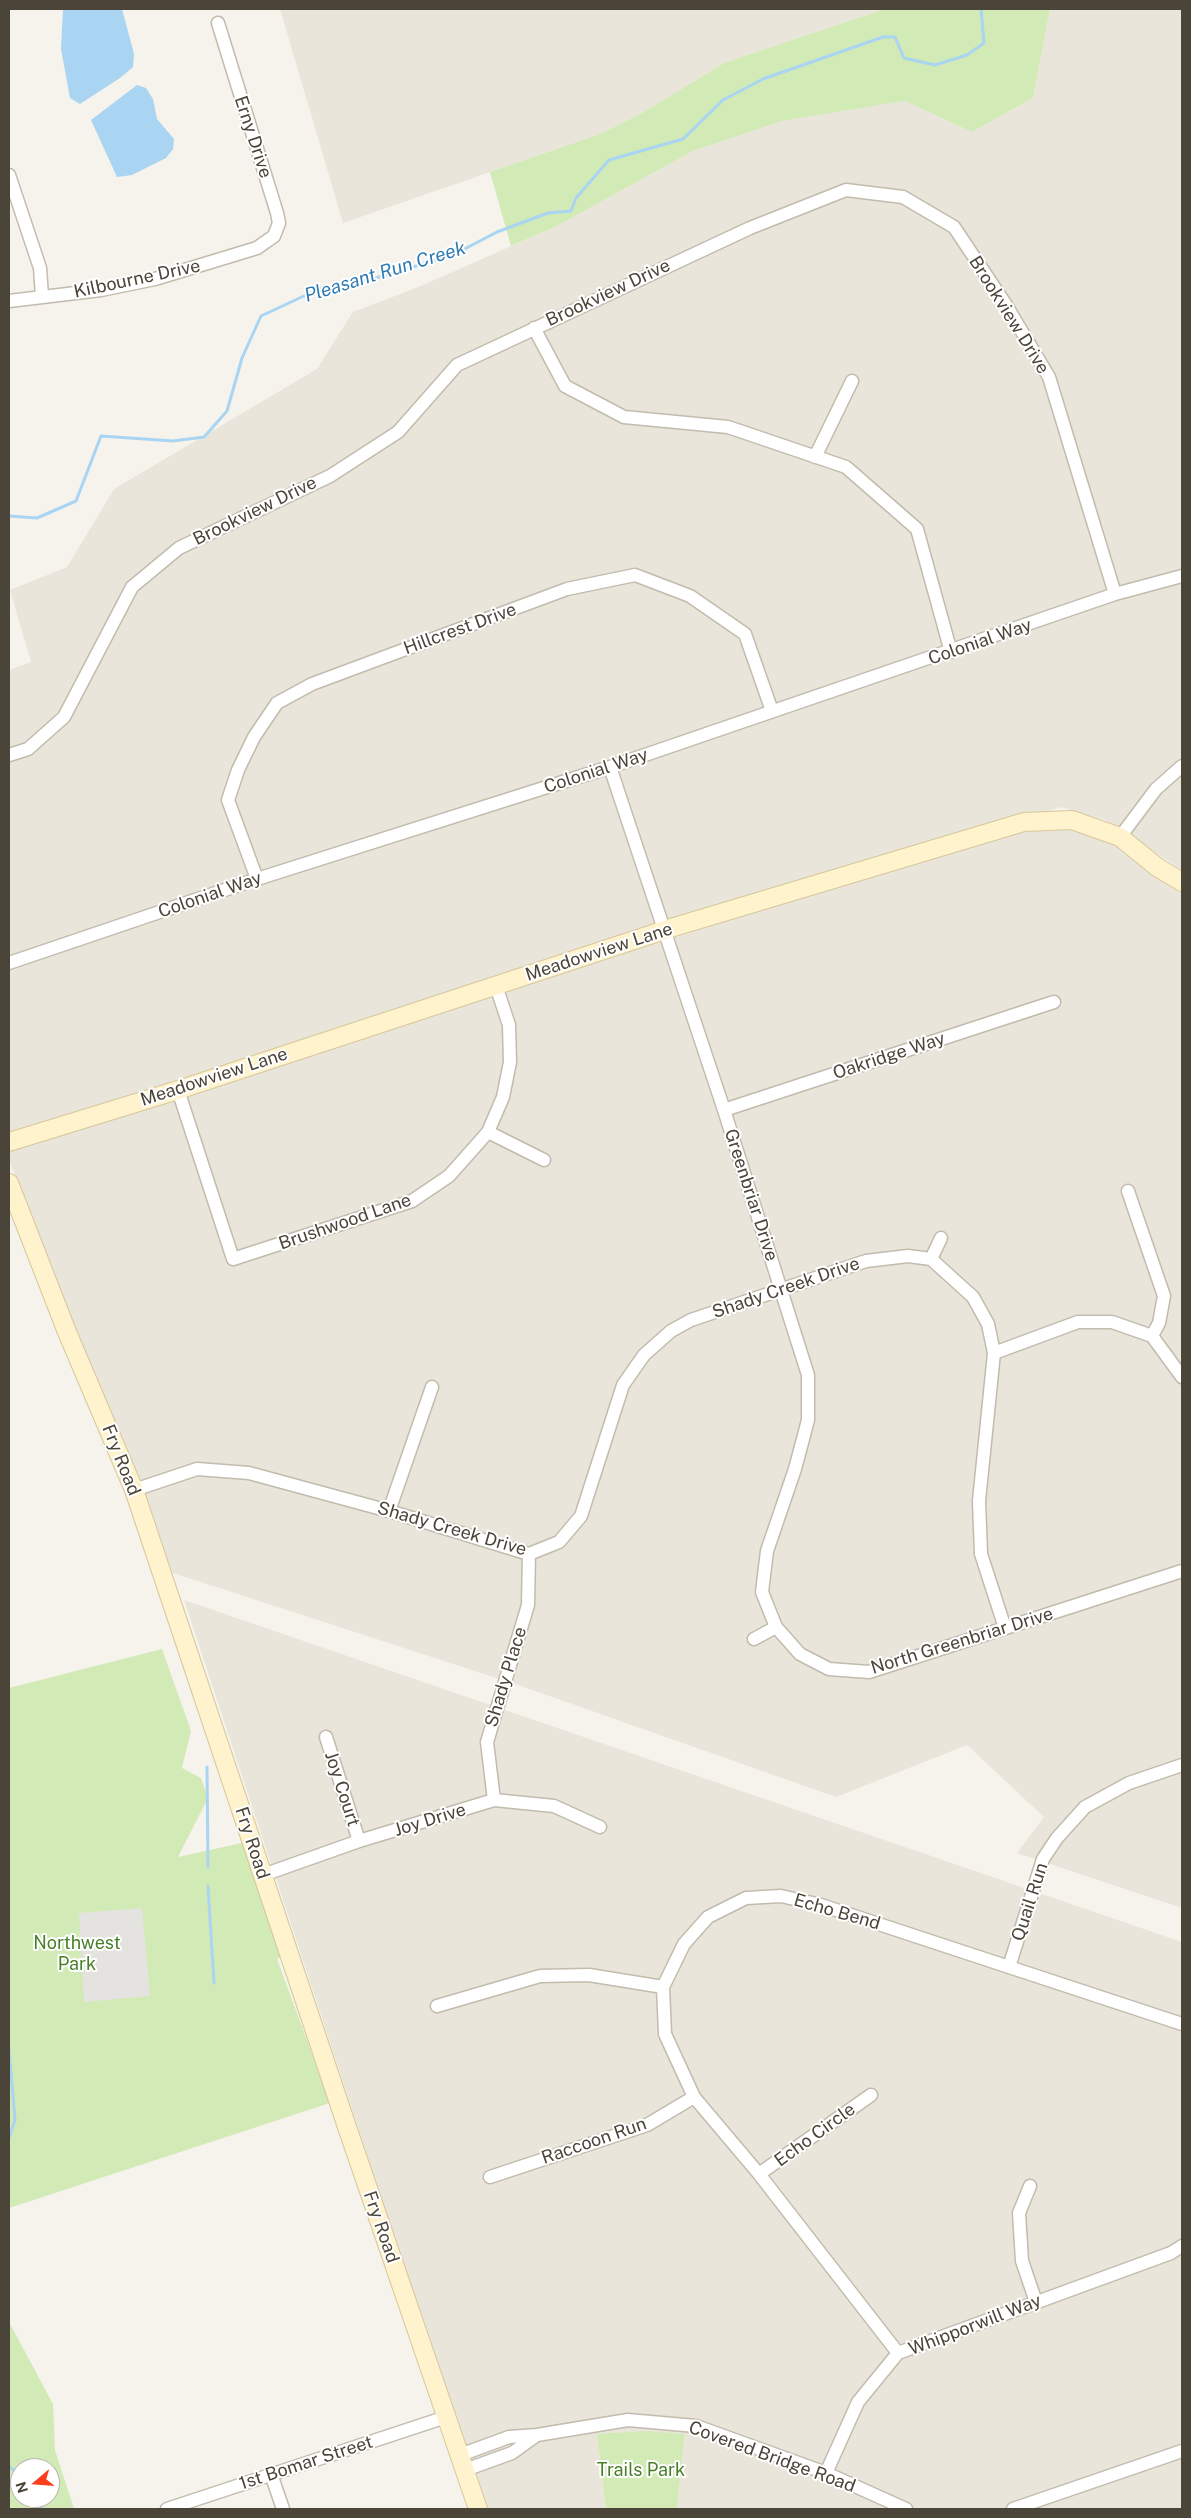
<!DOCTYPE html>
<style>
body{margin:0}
#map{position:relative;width:1191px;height:2518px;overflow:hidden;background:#f6f3ec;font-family:"Public Sans",sans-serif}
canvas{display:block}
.frame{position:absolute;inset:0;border:10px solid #4b4439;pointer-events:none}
.north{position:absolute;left:10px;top:2458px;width:50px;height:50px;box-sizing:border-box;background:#fff;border:1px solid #b7b4b0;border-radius:50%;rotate:252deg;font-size:14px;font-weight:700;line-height:20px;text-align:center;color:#4b4439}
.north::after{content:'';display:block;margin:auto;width:18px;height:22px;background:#fc3f1d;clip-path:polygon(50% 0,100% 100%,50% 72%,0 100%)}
</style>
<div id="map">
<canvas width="1191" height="2518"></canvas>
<div class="frame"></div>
<div class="north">N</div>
</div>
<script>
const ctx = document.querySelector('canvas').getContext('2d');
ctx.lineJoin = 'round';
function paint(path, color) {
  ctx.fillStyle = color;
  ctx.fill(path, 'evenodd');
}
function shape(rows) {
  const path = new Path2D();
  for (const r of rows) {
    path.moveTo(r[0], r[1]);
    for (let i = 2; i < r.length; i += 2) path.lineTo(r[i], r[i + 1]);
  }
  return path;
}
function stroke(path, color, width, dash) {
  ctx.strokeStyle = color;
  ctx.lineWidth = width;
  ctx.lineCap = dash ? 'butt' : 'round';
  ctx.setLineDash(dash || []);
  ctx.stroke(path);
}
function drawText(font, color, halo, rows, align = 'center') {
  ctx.font = font + ' "Public Sans",sans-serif';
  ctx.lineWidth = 4;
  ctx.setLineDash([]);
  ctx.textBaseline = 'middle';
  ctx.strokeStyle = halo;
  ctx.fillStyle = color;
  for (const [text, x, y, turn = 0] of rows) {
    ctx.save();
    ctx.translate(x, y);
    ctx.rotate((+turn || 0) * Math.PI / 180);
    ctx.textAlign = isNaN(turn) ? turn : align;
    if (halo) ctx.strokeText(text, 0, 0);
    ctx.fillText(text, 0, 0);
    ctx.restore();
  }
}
paint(shape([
 [280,9,885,9,724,63,644,112,600,134,343,223],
 [1050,9,1182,9,1182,870,1105,820,1061,807,9,1133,9,670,31,662,10,590,67,567,114,489,317,369,353,312,416,288,555,227,693,151,782,121,905,101,972,132,1033,98],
 [1058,825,1093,831,1143,862,1182,891,1182,1908,1017,1853,1044,1817,967,1745,836,1797,521,1686,170,1572,9,1160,9,1149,1007,832],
 [184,1600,1182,1942,1182,2509,677,2509,685,2435,597,2434,606,2509,484,2509]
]), '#eae5da');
paint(shape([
 [885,9,1050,9,1033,98,972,132,905,101,782,121,693,151,555,227,511,246,490,172,600,134,644,112,724,63],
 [162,1649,191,1731,182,1768,201,1778,208,1798,178,1857,251,1841,289,1954,277,1959,330,2103,9,2208,9,1688],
 [9,2322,53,2404,55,2450,74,2509,9,2509],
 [20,2468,50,2468,50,2498,20,2498],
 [645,2431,685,2434,677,2509,606,2509,597,2434]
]), '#d2eab5');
paint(shape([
 [142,1908,150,1996,84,2002,79,1913]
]), '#e5e3e0');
paint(shape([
 [63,9,122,9,134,54,133,67,120,78,80,104,70,98,61,49],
 [137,85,146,88,153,99,157,119,174,139,173,149,166,158,132,175,117,177,91,120]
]), '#a9d4f2');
stroke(shape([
 [9,516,37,518,76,501,101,436,173,441,204,437,227,411,242,358,261,316,321,288,369,280,453,255,497,232,548,213,571,211,576,198,609,160,683,139,723,100,763,79,883,37,895,37,904,58,935,65,967,55,984,43,981,9],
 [207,1767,208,1867],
 [208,1886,214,1983],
 [9,2049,15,2120,9,2138],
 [9,2466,20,2476],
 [39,2498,42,2509]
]), '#a9d4f2', 3);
const street = shape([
 [9,175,40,268,42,296],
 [9,301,101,290,155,279,257,248,274,236,279,223,277,213,218,23],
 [534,328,565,386,624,417,728,427,846,467,917,529,951,652],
 [815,457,852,381],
 [9,755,28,749,64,717,132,587,179,548,330,476,398,432,457,365,750,228,846,190,903,197,954,227,1006,305,1049,377,1115,594],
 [610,767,724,1110,808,1375,808,1420,795,1469,767,1551,762,1592,776,1627],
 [1120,837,1156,789,1182,766],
 [257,879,228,800,238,770,254,737,277,703,312,684,567,589,635,575,690,596,745,634,772,711],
 [9,963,257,879,610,767,1115,594,1182,576],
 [178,1090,233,1259,412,1201,449,1176,488,1132,503,1097,510,1062,509,1025,496,986],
 [724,1110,1054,1002],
 [488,1132,544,1160],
 [1128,1191,1164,1296,1159,1323,1152,1336],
 [941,1238,931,1259,973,1297,988,1324,994,1353,979,1501,981,1554,1005,1628],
 [1152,1336,1182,1377],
 [994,1353,1078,1322,1112,1322,1152,1336],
 [134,1490,197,1469,249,1473,389,1511,529,1554,559,1542,581,1516,623,1385,644,1355,671,1331,691,1320,866,1261,908,1256,931,1259],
 [389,1511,432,1387],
 [754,1639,776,1627,800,1654,829,1669,869,1672,1182,1571],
 [326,1737,359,1841],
 [494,1800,487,1742,528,1605,529,1554],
 [263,1875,359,1841,494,1800,554,1806,600,1827],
 [1009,1967,1043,1859,1057,1838,1085,1807,1129,1783,1182,1765],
 [437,2006,540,1976,589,1975,663,1987],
 [759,2174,871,2095],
 [490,2177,647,2125,694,2097],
 [1030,2186,1019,2213,1022,2261,1036,2302],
 [898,2353,759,2174,694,2097,665,2034,663,1987,684,1944,708,1917,746,1898,781,1896,821,1905,1182,2024],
 [460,2455,509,2437,537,2435,628,2420,696,2426,826,2473,906,2509],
 [465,2470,512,2453,537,2435],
 [826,2473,858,2402,898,2353,1171,2253,1182,2246],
 [271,2474,283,2509],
 [167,2509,446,2417],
 [1013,2509,1182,2451]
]);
const secondary = shape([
 [9,1142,178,1090,674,927,1024,822,1072,820,1120,837,1157,867,1182,882],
 [9,1183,67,1332,134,1490,347,2127,478,2509]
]);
stroke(street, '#c2bbae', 15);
stroke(secondary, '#d6c79b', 20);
stroke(street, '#fff', 12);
stroke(secondary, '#fff3cd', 18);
drawText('18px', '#4b4439', '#fff', [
 ["Erny Drive",253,137,72],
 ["Kilbourne Drive",137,279,-12],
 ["Brookview Drive",608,293,-25],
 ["Brookview Drive",1009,315,58],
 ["Brookview Drive",255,511,-26],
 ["Hillcrest Drive",460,629,-20],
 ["Colonial Way",980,642,-19],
 ["Colonial Way",596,771,-18],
 ["Colonial Way",210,895,-19],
 ["Meadowview Lane",599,952,-18],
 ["Oakridge Way",889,1056,-18],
 ["Meadowview Lane",214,1077,-18],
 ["Greenbriar Drive",751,1195,72],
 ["Brushwood Lane",345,1222,-19],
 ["Shady Creek Drive",786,1288,-19],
 ["Fry Road",121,1460,68],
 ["Shady Creek Drive",452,1529,16],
 ["North Greenbriar Drive",962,1641,-17],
 ["Shady Place",506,1677,-73],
 ["Joy Court",342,1789,72],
 ["Joy Drive",430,1820,-17],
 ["Fry Road",252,1843,72],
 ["Quail Run",1030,1902,-72],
 ["Echo Bend",837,1912,16],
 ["Echo Circle",815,2135,-36],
 ["Raccoon Run",594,2141,-19],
 ["Fry Road",381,2227,71],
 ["Whipporwill Way",975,2325,-21],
 ["Covered Bridge Road",772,2457,20],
 ["1st Bomar Street",306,2463,-18]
]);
drawText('18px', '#4a7f2a', '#fff', [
 ["Northwest",77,1943],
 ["Park",77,1964],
 ["Trails Park",641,2470]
]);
drawText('italic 19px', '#2e7ab2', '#fff', [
 ["Pleasant Run Creek",385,272,-17]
]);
</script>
